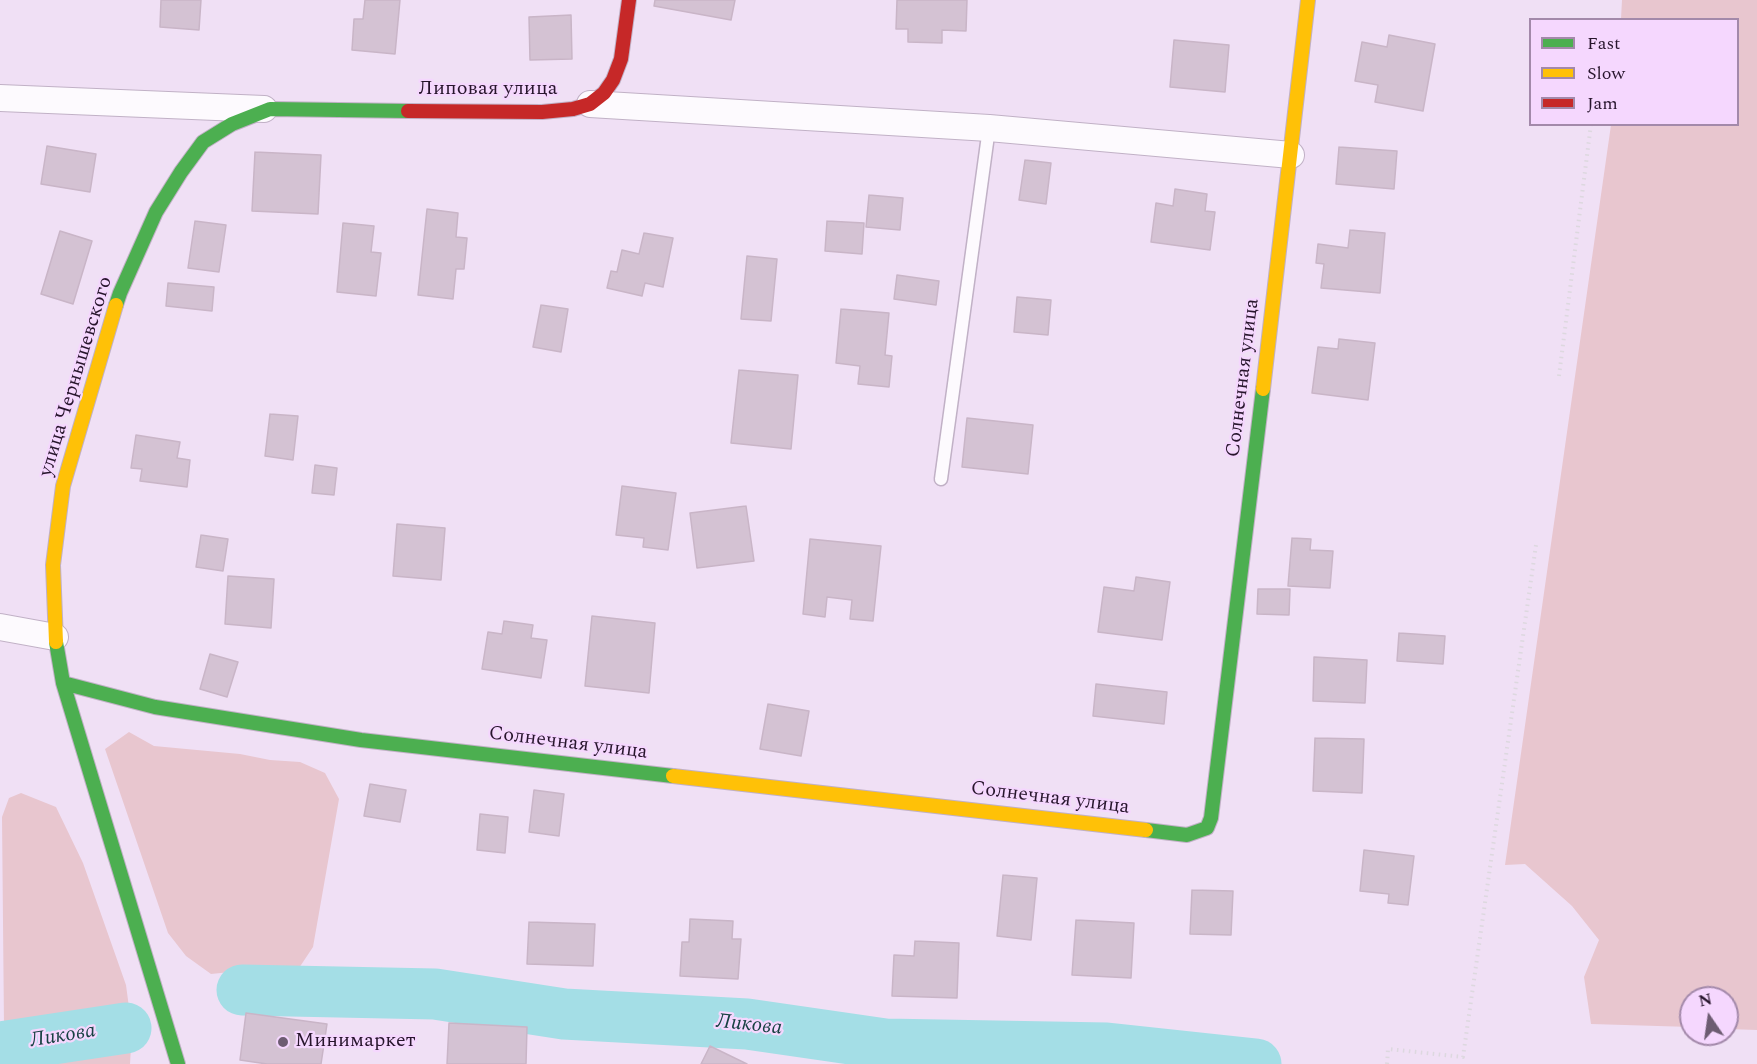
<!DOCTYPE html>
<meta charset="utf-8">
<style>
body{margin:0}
#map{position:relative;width:1757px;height:1064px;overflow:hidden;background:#f0e0f5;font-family:Spectral,serif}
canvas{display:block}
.legend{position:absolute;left:1529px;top:18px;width:210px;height:108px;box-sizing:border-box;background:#f5d7fe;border:2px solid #a389aa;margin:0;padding:8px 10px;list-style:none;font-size:18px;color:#27152c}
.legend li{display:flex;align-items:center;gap:12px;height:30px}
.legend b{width:30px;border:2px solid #a389aa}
.north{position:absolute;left:1679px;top:986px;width:60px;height:60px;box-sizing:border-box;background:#f5d7fe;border:2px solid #a389aa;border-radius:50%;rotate:347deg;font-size:16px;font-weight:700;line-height:24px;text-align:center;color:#27152c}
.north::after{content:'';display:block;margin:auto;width:21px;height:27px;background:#6d5c72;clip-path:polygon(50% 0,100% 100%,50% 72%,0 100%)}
</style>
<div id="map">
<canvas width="1757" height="1064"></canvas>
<ul class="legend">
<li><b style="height:8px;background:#4caf50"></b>Fast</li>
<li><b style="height:8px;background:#ffc107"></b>Slow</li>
<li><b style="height:8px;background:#c62828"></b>Jam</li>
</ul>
<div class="north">N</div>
</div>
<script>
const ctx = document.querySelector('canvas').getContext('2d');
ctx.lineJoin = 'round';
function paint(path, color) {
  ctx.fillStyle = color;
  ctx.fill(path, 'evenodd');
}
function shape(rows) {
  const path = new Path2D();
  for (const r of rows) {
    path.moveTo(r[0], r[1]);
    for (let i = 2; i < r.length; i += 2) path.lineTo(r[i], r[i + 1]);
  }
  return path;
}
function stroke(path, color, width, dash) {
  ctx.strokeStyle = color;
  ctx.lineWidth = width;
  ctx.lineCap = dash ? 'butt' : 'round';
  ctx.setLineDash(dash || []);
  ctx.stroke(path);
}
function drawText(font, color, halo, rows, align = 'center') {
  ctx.font = font + ' Spectral,serif';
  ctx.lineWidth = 4.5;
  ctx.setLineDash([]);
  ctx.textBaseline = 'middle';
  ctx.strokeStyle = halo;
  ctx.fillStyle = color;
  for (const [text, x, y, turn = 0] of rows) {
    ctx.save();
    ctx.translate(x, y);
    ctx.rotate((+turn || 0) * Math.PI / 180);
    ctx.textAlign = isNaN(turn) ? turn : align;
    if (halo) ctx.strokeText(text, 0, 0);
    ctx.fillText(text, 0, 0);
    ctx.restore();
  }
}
paint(shape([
 [1622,0,1757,0,1757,1030,1727,1029,1727,998,1691,998,1691,1027,1591,1024,1584,977,1599,940,1572,906,1525,864,1505,865,1611,125,1738,124,1738,20,1621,19],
 [129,732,154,746,240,754,270,760,300,762,325,773,339,799,313,947,297,971,269,982,240,971,211,974,186,956,168,933,105,749],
 [21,793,56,807,83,863,126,985,132,1030,130,1064,0,1064,0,1029,4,1027,2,817,9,798]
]), '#e8c6cf');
stroke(shape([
 [242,990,435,994,564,1014,747,1024,885,1044,1107,1048,1256,1064],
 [0,1047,126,1028]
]), '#a4dee6', 51);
const building = shape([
 [161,0,201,0,199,30,160,27,161,0],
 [365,0,400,0,395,54,352,50,354,19,363,19,365,0],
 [655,0,735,0,731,20,654,6,655,0],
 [897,0,967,0,966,31,942,30,942,43,908,42,908,29,896,29,897,0],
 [571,15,572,59,530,60,529,17,571,15],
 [1389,35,1435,44,1423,111,1375,102,1378,85,1355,81,1362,42,1387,47,1389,35],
 [1174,40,1229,45,1225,92,1170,87,1174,40],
 [47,146,96,154,90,192,41,184,47,146],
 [1339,147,1397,151,1394,189,1336,184,1339,147],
 [255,152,321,155,318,214,252,211,255,152],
 [1025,160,1051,163,1046,204,1019,200,1025,160],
 [1175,189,1207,194,1205,211,1215,212,1210,250,1151,242,1156,203,1173,206,1175,189],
 [869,195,903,198,900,230,866,227,869,195],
 [427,209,458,213,456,237,467,238,464,269,456,269,453,299,418,295,427,209],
 [195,221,226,225,219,272,188,268,195,221],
 [827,221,864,223,862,254,825,251,827,221],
 [343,223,374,226,371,252,381,253,376,296,337,292,343,223],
 [1350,230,1385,233,1380,293,1321,288,1324,264,1316,263,1318,244,1348,248,1350,230],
 [60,231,92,241,73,304,41,294,60,231],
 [644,233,673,238,663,287,645,283,642,296,607,288,611,271,617,272,622,250,639,254,644,233],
 [747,256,777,259,771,321,741,319,747,256],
 [897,275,939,281,936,305,894,299,897,275],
 [168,283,214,287,212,311,166,306,168,283],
 [1017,297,1051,300,1048,335,1014,332,1017,297],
 [541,305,568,309,561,352,533,347,541,305],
 [841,309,889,313,885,355,892,356,889,387,858,384,860,366,836,363,841,309],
 [1339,339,1375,343,1368,400,1312,393,1318,347,1338,349,1339,339],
 [739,370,798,375,791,449,731,443,739,370],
 [270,414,298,416,293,460,265,456,270,414],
 [967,418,1033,425,1028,474,962,467,967,418],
 [136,435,180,442,177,458,190,460,187,487,140,481,142,469,131,468,136,435],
 [315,465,337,468,334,495,312,493,315,465],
 [622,486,676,493,668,550,643,547,644,538,616,535,622,486],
 [746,506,754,561,697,568,690,513,746,506],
 [397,524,445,528,441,580,393,576,397,524],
 [201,535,228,539,223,571,196,567,201,535],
 [1292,538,1311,539,1310,550,1333,551,1330,588,1288,586,1292,538],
 [810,539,881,546,873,621,850,619,852,600,827,597,825,617,803,614,810,539],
 [228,576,274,579,271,628,225,624,228,576],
 [1136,577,1170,582,1162,640,1098,632,1104,587,1134,591,1136,577],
 [1258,589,1290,589,1289,615,1257,614,1258,589],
 [592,616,655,623,649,693,585,686,592,616],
 [504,621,533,625,531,638,547,640,541,678,482,669,488,632,502,634,504,621],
 [1399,633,1445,636,1443,664,1397,661,1399,633],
 [210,654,238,662,227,697,200,689,210,654],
 [1314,657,1367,660,1365,703,1313,701,1314,657],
 [1096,684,1167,692,1164,724,1093,716,1096,684],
 [768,704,809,711,801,756,760,749,768,704],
 [1315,738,1364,739,1362,793,1313,791,1315,738],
 [370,784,406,790,400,822,364,816,370,784],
 [534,790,564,794,559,836,529,832,534,790],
 [480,814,508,817,505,853,477,850,480,814],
 [1364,850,1414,856,1408,905,1388,903,1389,894,1360,891,1364,850],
 [1003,875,1037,878,1031,940,997,936,1003,875],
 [1192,890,1233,891,1231,935,1190,934,1192,890],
 [690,919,733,921,732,939,741,939,738,979,680,976,682,942,689,942,690,919],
 [1076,920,1134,923,1131,978,1072,975,1076,920],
 [529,922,595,924,593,966,527,964,529,922],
 [915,941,959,943,957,998,892,996,894,955,914,956,915,941],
 [246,1013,327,1024,321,1064,267,1064,240,1060,246,1013],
 [449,1023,527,1027,526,1064,447,1064,449,1023],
 [710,1046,747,1064,701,1064,710,1046]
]);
paint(building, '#d4c2d3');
stroke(building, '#c9b5c7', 1.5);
const lane = shape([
 [941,479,989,128]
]);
const street = shape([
 [0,98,264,109],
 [590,104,989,128,1291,155],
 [0,627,55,637]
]);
const fast = shape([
 [116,305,120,293,156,212,181,172,203,142,232,124,270,109,408,111],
 [56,642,63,683,178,1064],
 [63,683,155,707,361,740,673,776],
 [1146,830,1187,835,1207,828,1211,818,1263,389]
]);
const slow = shape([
 [1263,389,1308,0],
 [56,642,53,565,63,486,116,305],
 [673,776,1146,830]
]);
const jam = shape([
 [408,111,542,112,573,109,590,104,604,93,613,80,621,59,629,0]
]);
stroke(lane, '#c1b1c6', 15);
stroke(street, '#c1b1c6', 28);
stroke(fast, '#c1b1c6', 16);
stroke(slow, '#c1b1c6', 16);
stroke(jam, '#c1b1c6', 16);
stroke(shape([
 [1559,376,1591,124],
 [1387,1064,1388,1049,1463,1057,1536,545]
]), '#ddd8df', 4, [1.5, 4.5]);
stroke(lane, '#fdfafe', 12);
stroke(street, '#fdfafe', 26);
stroke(fast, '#4caf50', 14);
stroke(slow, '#ffc107', 14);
stroke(jam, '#c62828', 14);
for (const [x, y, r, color] of [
 [283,1042,6,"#6d5c72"]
]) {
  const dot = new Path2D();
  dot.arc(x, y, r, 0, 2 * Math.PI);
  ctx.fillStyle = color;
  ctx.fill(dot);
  stroke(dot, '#f5d7fe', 2);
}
drawText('20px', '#27152c', '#f5d7fe', [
 ["Липовая улица",488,90],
 ["улица Чернышевского",77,377,-73],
 ["Солнечная улица",1244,378,-83],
 ["Солнечная улица",568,744,7],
 ["Солнечная улица",1050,799,7]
]);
drawText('20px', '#27152c', '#f5d7fe', [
 ["Минимаркет",295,1042]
], 'left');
drawText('italic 21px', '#174142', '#f5d7fe', [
 ["Ликова",749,1026,6],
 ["Ликова",63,1037,-9]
]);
</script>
